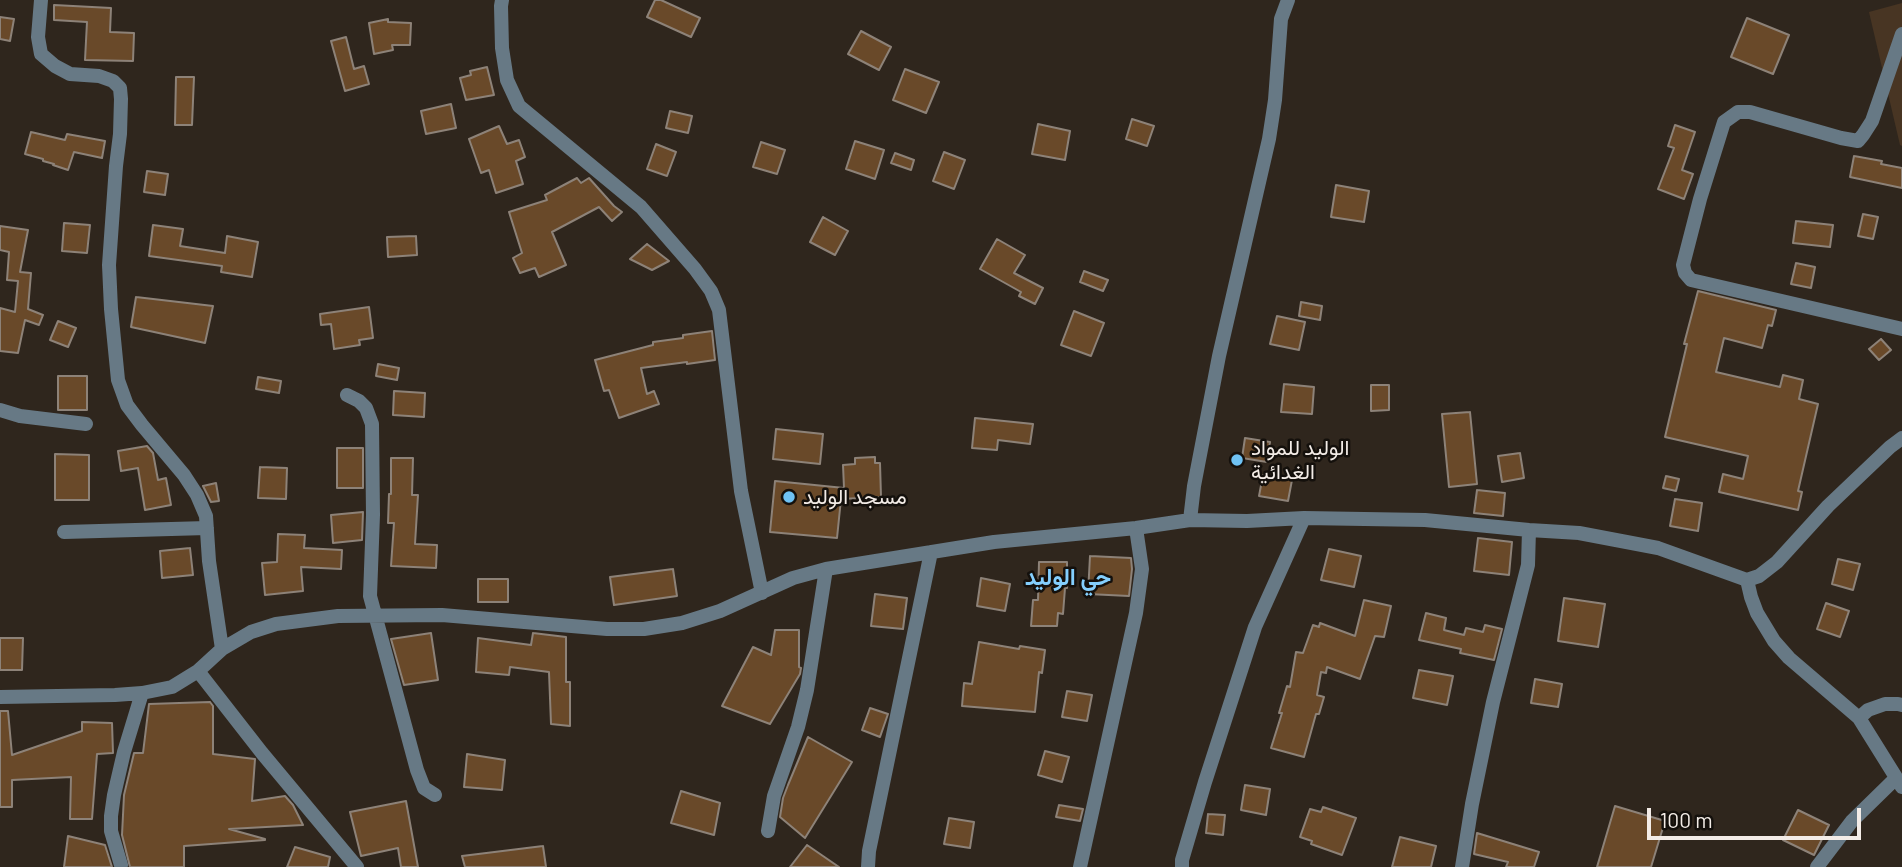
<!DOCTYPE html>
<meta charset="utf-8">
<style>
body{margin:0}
#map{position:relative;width:1902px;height:867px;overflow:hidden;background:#2f261d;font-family:Barlow,sans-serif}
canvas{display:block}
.scale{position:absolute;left:1647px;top:808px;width:214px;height:32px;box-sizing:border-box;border:4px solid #f3ece7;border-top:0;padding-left:9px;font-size:21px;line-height:24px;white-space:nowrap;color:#f3ece7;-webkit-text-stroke:5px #14100c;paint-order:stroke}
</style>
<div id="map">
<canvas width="1902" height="867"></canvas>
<div class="scale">100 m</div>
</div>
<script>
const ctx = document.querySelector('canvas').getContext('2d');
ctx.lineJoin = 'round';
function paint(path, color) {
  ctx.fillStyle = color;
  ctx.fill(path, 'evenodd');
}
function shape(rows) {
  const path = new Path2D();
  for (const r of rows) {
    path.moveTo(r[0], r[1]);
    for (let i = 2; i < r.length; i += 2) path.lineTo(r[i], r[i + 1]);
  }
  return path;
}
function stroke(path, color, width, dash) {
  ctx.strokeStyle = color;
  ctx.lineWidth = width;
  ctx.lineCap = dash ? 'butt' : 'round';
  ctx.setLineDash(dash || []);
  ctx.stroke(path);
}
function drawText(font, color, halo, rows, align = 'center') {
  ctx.font = font + ' Barlow,Vazirmatn,sans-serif';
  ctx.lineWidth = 5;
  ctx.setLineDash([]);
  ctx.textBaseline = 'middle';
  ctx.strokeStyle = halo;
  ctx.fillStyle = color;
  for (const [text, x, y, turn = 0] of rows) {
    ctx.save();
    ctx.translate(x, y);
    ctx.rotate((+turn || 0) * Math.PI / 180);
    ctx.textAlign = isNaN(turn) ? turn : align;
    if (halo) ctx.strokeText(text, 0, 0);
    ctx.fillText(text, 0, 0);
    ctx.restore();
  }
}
paint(shape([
 [1902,3,1902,146,1900,145,1869,12]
]), '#483523');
const building = shape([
 [655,0,661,0,700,18,691,37,647,17,655,0],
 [54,5,111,8,110,32,134,33,133,61,85,60,87,22,54,20,54,5],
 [0,17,14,19,10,41,0,39,0,17],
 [1747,18,1789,35,1773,74,1731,57,1747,18],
 [388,19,388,22,411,23,410,45,392,45,393,50,374,54,369,23,388,19],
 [861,31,891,47,879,70,848,54,861,31],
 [346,37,354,69,364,66,369,84,345,91,331,41,346,37],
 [487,67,494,95,466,100,460,78,471,75,470,71,487,67],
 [905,69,939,82,926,113,893,100,905,69],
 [176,77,194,77,192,125,175,125,176,77],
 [451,104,456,128,426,134,421,111,451,104],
 [670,111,692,116,688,133,666,128,670,111],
 [1132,119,1154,126,1147,146,1126,139,1132,119],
 [1038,124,1070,131,1065,160,1032,154,1038,124],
 [1675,125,1695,132,1682,170,1693,174,1684,199,1658,189,1674,148,1668,146,1675,125],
 [499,126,507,144,519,140,525,157,516,161,523,184,496,193,489,170,481,173,469,139,499,126],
 [31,132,65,140,67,134,105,141,102,158,74,152,68,170,53,165,54,164,43,161,43,159,25,154,31,132],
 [855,141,884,150,875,179,846,169,855,141],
 [761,142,785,150,777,174,753,167,761,142],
 [656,144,676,152,667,176,647,169,656,144],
 [944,152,965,160,954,189,933,181,944,152],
 [895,153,914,160,911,170,891,163,895,153],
 [1854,156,1882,161,1881,164,1902,168,1902,188,1850,177,1854,156],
 [147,171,168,174,165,195,144,192,147,171],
 [577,178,581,183,589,178,614,206,622,212,612,221,599,207,552,232,566,265,539,277,535,268,520,273,513,258,522,253,509,212,547,200,545,195,577,178],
 [1336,185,1369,191,1364,222,1331,217,1336,185],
 [1863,214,1878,217,1873,239,1858,236,1863,214],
 [823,217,848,231,835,255,810,242,823,217],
 [1796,221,1833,225,1830,247,1793,243,1796,221],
 [64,223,90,225,87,253,62,251,64,223],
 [153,225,183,229,180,246,225,253,227,236,258,242,252,277,221,272,222,266,149,256,153,225],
 [0,226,28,230,20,272,31,273,28,309,43,315,39,325,25,320,18,353,0,351,0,308,15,312,18,281,7,280,9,252,0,250,0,226],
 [416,236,417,255,388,257,387,237,416,236],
 [997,239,1025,255,1014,273,1043,288,1035,304,1019,296,1021,292,980,269,997,239],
 [647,244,669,261,652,270,630,259,647,244],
 [1796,263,1815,267,1811,288,1791,284,1796,263],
 [1084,271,1108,280,1103,291,1080,282,1084,271],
 [1698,291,1776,310,1772,326,1768,325,1762,348,1724,338,1716,372,1780,387,1783,375,1803,380,1799,399,1818,404,1798,491,1802,492,1798,510,1719,492,1723,474,1743,479,1748,456,1665,437,1687,344,1684,344,1698,291],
 [136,297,213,306,205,343,131,327,136,297],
 [1301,302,1322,306,1320,320,1299,316,1301,302],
 [369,307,373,338,359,340,360,345,334,349,331,324,321,325,320,314,369,307],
 [1074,311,1104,323,1091,356,1061,345,1074,311],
 [1277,316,1305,322,1299,350,1270,344,1277,316],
 [58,321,76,328,68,347,50,340,58,321],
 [712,331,715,360,687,364,687,362,641,368,647,394,654,391,659,404,619,418,609,390,604,391,595,360,653,345,653,342,683,338,683,335,712,331],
 [1881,339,1891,350,1879,360,1869,349,1881,339],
 [378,364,399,368,397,380,376,376,378,364],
 [58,376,87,376,87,410,58,410,58,376],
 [258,377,281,381,279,393,256,389,258,377],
 [1284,384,1314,387,1312,414,1281,412,1284,384],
 [1371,385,1389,385,1389,410,1371,411,1371,385],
 [394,391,425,393,424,417,393,415,394,391],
 [1470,412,1477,484,1449,487,1442,414,1470,412],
 [975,418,1033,424,1030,444,998,440,997,450,972,448,975,418],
 [776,429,823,434,820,464,773,459,776,429],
 [1245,438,1270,442,1267,462,1242,458,1245,438],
 [147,446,153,453,158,480,166,478,171,505,145,510,138,468,121,471,118,451,147,446],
 [337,448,363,448,363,488,337,488,337,448],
 [1520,453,1524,478,1502,482,1498,456,1520,453],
 [55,454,89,455,89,500,55,500,55,454],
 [875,457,875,463,880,463,881,497,841,499,837,538,770,532,775,481,844,488,843,465,855,464,855,458,875,457],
 [391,458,413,458,412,495,418,495,415,544,437,545,436,568,391,566,394,523,388,523,389,494,391,494,391,458],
 [260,467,287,468,286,499,258,498,260,467],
 [1263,475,1292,480,1288,501,1259,496,1263,475],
 [1666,476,1679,479,1676,491,1663,488,1666,476],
 [216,483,219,501,211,502,203,486,216,483],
 [1477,490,1505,493,1503,516,1474,513,1477,490],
 [1675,499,1702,503,1698,531,1670,526,1675,499],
 [363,512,362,540,333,543,331,515,363,512],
 [278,534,305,535,304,548,342,550,341,569,301,567,303,591,265,595,262,563,277,562,278,534],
 [1478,538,1512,542,1509,575,1474,571,1478,538],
 [190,548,193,575,162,578,160,551,190,548],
 [1329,549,1361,556,1354,587,1321,580,1329,549],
 [1090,556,1131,558,1132,569,1129,596,1088,594,1090,556],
 [1838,559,1860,564,1853,590,1832,584,1838,559],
 [1039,562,1067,562,1067,588,1065,588,1063,614,1058,613,1057,626,1031,626,1033,600,1038,600,1039,562],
 [673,569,677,596,614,605,610,577,673,569],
 [981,578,1010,584,1005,611,977,606,981,578],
 [478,579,508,579,508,602,478,602,478,579],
 [875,594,907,598,903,629,871,626,875,594],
 [1564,598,1605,604,1598,647,1558,641,1564,598],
 [1364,600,1391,606,1384,637,1375,636,1360,679,1327,667,1326,673,1321,672,1317,695,1324,697,1319,714,1316,714,1304,757,1271,748,1282,713,1279,713,1287,686,1290,687,1296,652,1303,653,1313,625,1319,627,1320,623,1355,636,1364,600],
 [1826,603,1849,611,1840,637,1817,629,1826,603],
 [1426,613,1446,618,1444,630,1464,635,1466,628,1483,632,1485,625,1502,629,1494,660,1460,653,1461,649,1419,640,1426,613],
 [775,630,799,630,799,667,801,668,800,674,770,724,722,706,753,647,771,655,775,630],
 [431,633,438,680,404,685,391,639,431,633],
 [533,633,566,637,566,682,570,682,570,726,551,724,549,672,510,667,509,675,476,672,478,638,531,645,533,633],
 [0,638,23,638,22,670,0,670,0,638],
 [979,642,1019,649,1020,646,1045,650,1042,673,1039,672,1035,712,962,706,964,683,972,684,979,642],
 [1419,670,1453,676,1447,705,1413,698,1419,670],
 [1535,679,1562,684,1558,707,1531,703,1535,679],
 [1067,691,1092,695,1087,721,1062,717,1067,691],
 [210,702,213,706,213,754,255,759,252,801,285,796,293,805,303,825,229,829,265,839,265,840,184,846,184,867,130,867,122,835,124,795,134,753,143,753,149,704,210,702],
 [870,708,888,714,880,737,862,730,870,708],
 [0,711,8,711,12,755,82,731,82,722,112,723,113,753,97,754,92,819,70,819,71,777,12,780,12,807,0,807,0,711],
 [808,737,852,762,805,838,780,817,783,798,788,785,808,737],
 [1045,751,1069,757,1062,782,1038,775,1045,751],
 [467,754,505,760,502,790,464,787,467,754],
 [1245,785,1270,789,1266,815,1241,810,1245,785],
 [681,791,720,803,714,835,671,823,681,791],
 [406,801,418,867,401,867,398,848,361,856,350,812,406,801],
 [1059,805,1083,809,1080,821,1056,817,1059,805],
 [1615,806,1665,821,1651,867,1597,867,1615,806],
 [1323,807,1356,818,1342,855,1311,844,1312,841,1300,837,1310,809,1321,812,1323,807],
 [1798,810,1829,825,1814,855,1783,840,1798,810],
 [1208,814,1225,815,1223,835,1206,833,1208,814],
 [949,818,974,822,970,848,944,844,949,818],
 [1477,833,1539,852,1534,867,1506,867,1508,862,1474,854,1477,833],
 [68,836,105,845,112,867,64,867,68,836],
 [1400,837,1436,846,1431,867,1392,867,1400,837],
 [807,845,839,867,790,867,807,845],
 [543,846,546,867,465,867,462,856,543,846],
 [295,847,330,857,328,867,287,867,295,847]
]);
paint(building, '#694929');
stroke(building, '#8d8278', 2);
stroke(shape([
 [41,0,38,37,41,54,55,66,70,74,99,76,113,81,120,88,121,99,120,134,116,166,109,265,111,309,118,380,127,405,142,425,184,475,197,495,206,516,209,561,222,649],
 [502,0,501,6,502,48,507,80,519,106,641,207,695,269,711,291,719,310,741,491,762,593],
 [1902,34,1872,121,1863,135,1858,141,1841,138,1750,112,1738,112,1724,122,1700,199,1683,265,1685,273,1691,280,1902,329],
 [347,395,359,401,366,408,372,424,373,515,370,596,417,770,424,788,435,795],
 [0,410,20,416,86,424],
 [1190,520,1194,486,1219,356,1269,139,1275,100,1281,19,1288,0],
 [64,532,207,528],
 [1747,580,1751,597,1757,613,1774,641,1789,658,1859,718,1902,787],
 [198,671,262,753,357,867],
 [0,697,115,695,142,693,172,687,198,671,222,649,251,632,276,624,338,616,442,615,607,629,644,629,682,623,720,611,793,578,826,569,994,542,1136,528,1190,520,1247,521,1304,518,1425,520,1529,530,1579,533,1658,548,1747,580,1759,576,1777,562,1828,506,1890,447,1902,438],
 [1859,718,1868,710,1885,704,1898,704,1902,705],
 [768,831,774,796,798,727,807,690,826,569],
 [121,865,111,831,111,816,114,795,124,752,142,693],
 [868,867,869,851,931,552],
 [1080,867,1136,613,1142,569,1136,528],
 [1182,867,1182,860,1205,782,1255,627,1304,518],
 [1462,867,1472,804,1493,702,1528,565,1529,530],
 [1817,867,1852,821,1896,778]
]), '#677985', 14);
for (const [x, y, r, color] of [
 [1237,460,7,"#6fc2f4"],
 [789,497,7,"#6fc2f4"]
]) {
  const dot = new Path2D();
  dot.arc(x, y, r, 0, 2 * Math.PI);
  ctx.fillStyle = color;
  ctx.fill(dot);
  stroke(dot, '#14100c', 2.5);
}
drawText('21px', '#f3ece7', '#14100c', [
 ["الوليد للمواد",1251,448],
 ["الغدائية",1251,472],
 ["مسجد الوليد",803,497]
], 'left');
drawText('bold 23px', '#84cffe', '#14100c', [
 ["حي الوليد",1068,577]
]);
</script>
